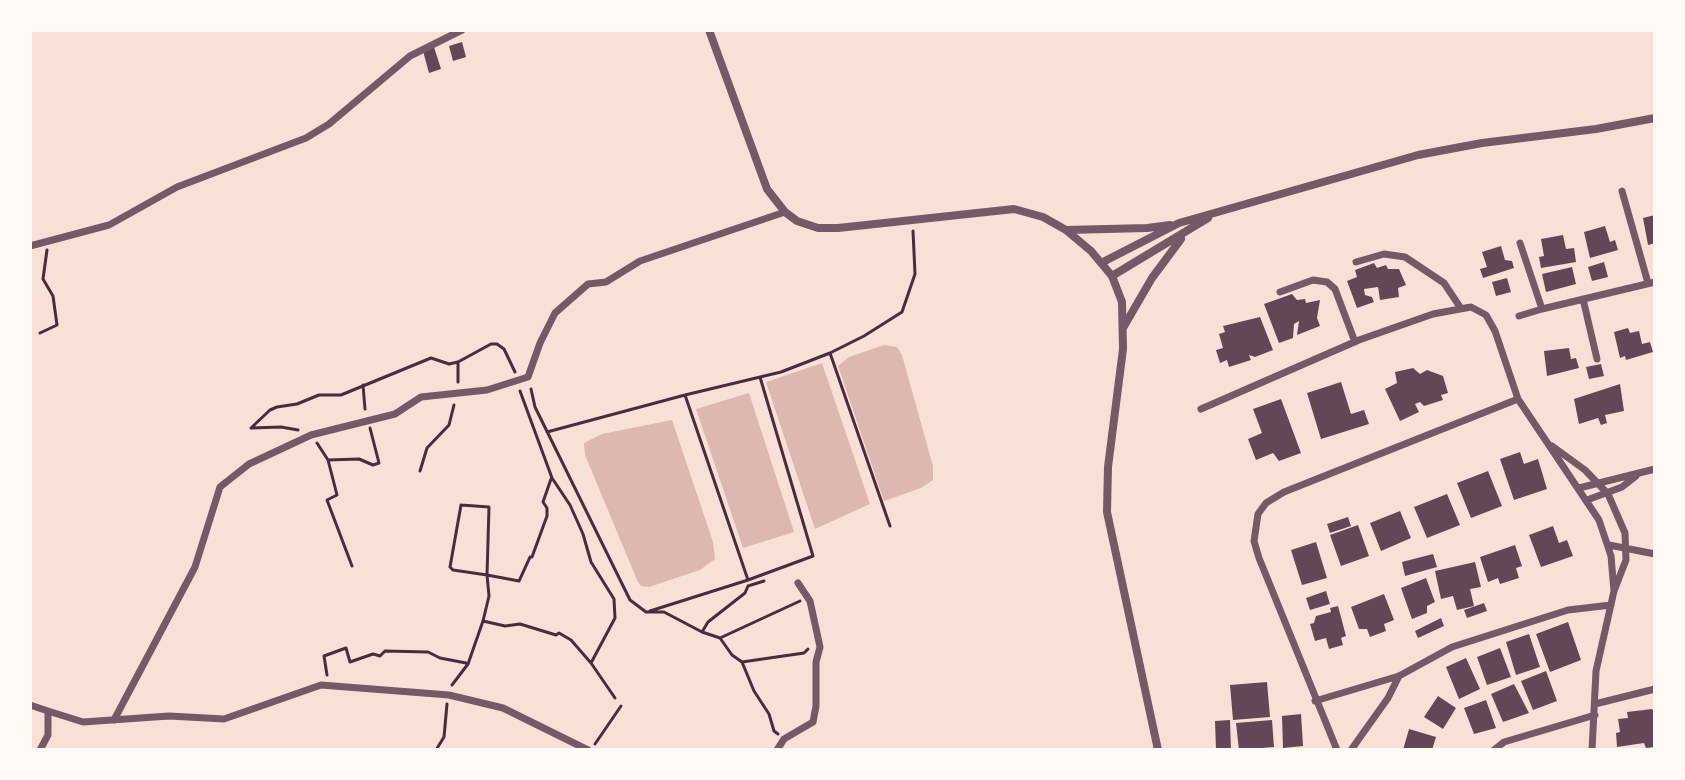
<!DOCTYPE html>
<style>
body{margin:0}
#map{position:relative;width:1685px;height:780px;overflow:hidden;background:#f7e1d7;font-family:Figtree,sans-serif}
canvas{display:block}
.frame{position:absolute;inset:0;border:32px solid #fffaf5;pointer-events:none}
</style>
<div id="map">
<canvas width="1685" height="780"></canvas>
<div class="frame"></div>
</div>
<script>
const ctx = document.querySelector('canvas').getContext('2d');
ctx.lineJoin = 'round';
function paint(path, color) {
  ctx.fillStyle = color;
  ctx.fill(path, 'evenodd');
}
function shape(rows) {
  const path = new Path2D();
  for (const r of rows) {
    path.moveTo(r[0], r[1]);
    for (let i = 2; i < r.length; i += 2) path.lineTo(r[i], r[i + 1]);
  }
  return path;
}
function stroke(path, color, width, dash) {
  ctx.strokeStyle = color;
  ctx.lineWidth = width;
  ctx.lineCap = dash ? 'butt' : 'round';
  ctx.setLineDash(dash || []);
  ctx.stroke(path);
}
paint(shape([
 [884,345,897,347,902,355,933,466,933,480,921,488,884,501,838,366,849,357],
 [822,363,870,504,815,529,766,382],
 [749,393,794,532,743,548,696,409],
 [672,420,713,542,715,559,700,570,649,587,641,586,637,580,585,455,584,443,602,434]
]), '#dcb8b0');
paint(shape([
 [462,42,466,57,453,61,449,46],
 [434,47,441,69,429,73,423,51],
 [1655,215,1655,243,1648,245,1643,218],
 [1605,226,1610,242,1615,240,1618,250,1590,258,1584,232],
 [1563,235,1566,249,1574,248,1576,262,1541,268,1539,257,1544,256,1541,239],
 [1501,246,1505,260,1512,261,1514,268,1483,278,1480,269,1487,267,1482,252],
 [1604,262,1608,277,1592,281,1588,267],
 [1374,263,1377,268,1386,265,1388,269,1399,269,1406,285,1398,288,1399,297,1380,300,1378,287,1364,289,1365,295,1372,297,1374,302,1357,308,1347,281,1357,277,1355,270],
 [1572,267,1576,284,1546,292,1542,274],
 [1507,278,1511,292,1496,296,1492,282],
 [1292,294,1297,300,1305,299,1306,303,1320,300,1317,318,1320,326,1297,335,1299,321,1294,324,1293,338,1279,343,1264,304],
 [1260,317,1273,350,1255,357,1249,355,1251,360,1229,367,1227,360,1220,363,1216,350,1223,348,1219,334,1225,332,1223,326],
 [1628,328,1630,333,1639,331,1642,344,1650,342,1653,352,1626,360,1625,356,1620,358,1614,332],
 [1569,348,1571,359,1576,358,1579,368,1547,376,1544,351],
 [1601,364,1604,376,1589,379,1586,367],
 [1413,368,1420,374,1427,370,1443,376,1448,393,1441,395,1443,400,1424,406,1420,402,1415,404,1419,412,1400,421,1385,389,1397,383,1395,372],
 [1341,382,1351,414,1364,410,1369,424,1321,439,1307,393],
 [1620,384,1624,411,1605,415,1607,423,1601,425,1598,418,1579,424,1574,399],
 [1281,399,1301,453,1279,461,1273,453,1256,460,1248,439,1262,433,1253,409],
 [1520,452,1524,464,1538,459,1547,489,1514,500,1500,459],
 [1488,471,1502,506,1471,518,1457,483],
 [1447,494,1460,525,1427,538,1414,507],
 [1400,511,1411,538,1381,551,1370,523],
 [1348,517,1351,526,1330,533,1327,524],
 [1358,525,1369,556,1341,566,1330,535],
 [1553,526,1559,543,1567,540,1573,556,1541,567,1529,535],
 [1316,542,1327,578,1302,585,1291,550],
 [1515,545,1522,566,1516,568,1519,578,1500,584,1498,578,1488,582,1480,557],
 [1433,554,1437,567,1405,576,1402,562],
 [1475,562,1481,587,1470,589,1474,606,1457,610,1453,596,1441,599,1435,571],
 [1426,578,1435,602,1427,606,1427,613,1412,619,1401,588],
 [1326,591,1330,604,1310,610,1306,598],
 [1384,594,1394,620,1384,624,1386,631,1370,637,1367,629,1359,629,1351,607],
 [1484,603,1487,611,1467,618,1464,610],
 [1338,606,1346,636,1341,638,1343,645,1329,649,1326,638,1315,641,1310,624,1314,623,1316,616,1331,612,1330,608],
 [1441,618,1444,626,1418,638,1415,631],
 [1568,622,1581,660,1550,672,1536,634],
 [1529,634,1540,667,1516,675,1506,642],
 [1500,648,1511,677,1487,685,1477,657],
 [1466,658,1480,689,1459,699,1446,667],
 [1546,671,1557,701,1533,710,1521,681],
 [1267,682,1270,717,1233,720,1230,685],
 [1514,684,1529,713,1503,722,1491,694],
 [1438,696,1456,708,1443,729,1424,717],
 [1486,700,1496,728,1474,734,1464,708],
 [1652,709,1655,714,1655,747,1646,748,1644,743,1617,747,1616,733,1620,732,1618,719,1628,718,1627,712],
 [1301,714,1303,746,1283,748,1282,716],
 [1230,720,1231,750,1216,750,1215,721],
 [1272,720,1274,747,1239,750,1236,723],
 [1409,729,1436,737,1432,750,1403,750]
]), '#644757');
stroke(shape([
 [40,333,57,325,53,296,43,279,47,250],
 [830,353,890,526],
 [458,362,458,382],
 [363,385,365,409],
 [531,389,535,407,630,600,646,612,664,612,702,632,720,638,732,655,742,662,754,691,769,714,774,731,778,734],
 [520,391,552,478,570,505,583,534,591,562,614,599,615,618,591,663],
 [685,395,748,580],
 [251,428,270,410,277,407,297,404,319,395,341,395,431,358,449,364,458,362,491,344,497,344,504,349,515,372],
 [251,428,281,427,298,430],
 [547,432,685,395,781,372,830,353,864,336,902,312,915,274,913,231],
 [317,443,328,460,337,495,327,500,352,566],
 [328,460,359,459,373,465,379,463,370,428],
 [420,471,427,448,449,425,454,405],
 [461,505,489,507,487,575,453,570,450,567,461,505],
 [650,611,748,580,813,556,760,377],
 [483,621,505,626,520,624,556,635,559,633,571,640,591,663,615,698],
 [702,632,708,622,745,593,748,586,764,581],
 [720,638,800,601],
 [742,662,804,653,808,649],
 [327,675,324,656,346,648,350,662,373,654,380,656,385,651,428,652,440,658,466,663],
 [452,685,468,664,483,621,489,596,487,575,519,581,530,557,532,557,547,516,547,508,543,502,551,479],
 [595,744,621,706],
 [436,750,444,737,447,704]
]), '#4a2c40', 3);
stroke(shape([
 [1622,191,1648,283],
 [1520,243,1542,309,1655,282],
 [30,246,109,225,177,187,306,138,329,124,410,56,462,30],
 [1356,262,1384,254,1405,257,1444,283,1460,307],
 [1280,292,1313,280,1327,282,1335,289,1355,342],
 [1583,299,1597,359],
 [1519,316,1542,309],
 [1201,409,1359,340,1433,314,1471,307,1486,315,1495,331,1518,399,1599,520,1611,556,1614,591],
 [1552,446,1585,470,1608,494,1625,533,1626,560,1614,591,1596,671,1592,750],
 [1579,488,1655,469],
 [1587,500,1622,487,1636,476],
 [1609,545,1655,554],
 [1315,701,1399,676,1452,647,1568,610,1611,605],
 [1595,704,1655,689],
 [30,705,48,711,48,735,40,750],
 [48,711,83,722,169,716,224,719,321,685,449,695,503,708,588,750],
 [114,720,195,567,220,487,249,464,311,435,395,414,421,397,487,390,528,377,540,343,555,313,588,284,606,282,640,261,785,212],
 [777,750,784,739,813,722,816,706,816,662,820,647,810,601,798,583],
 [1337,750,1259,558,1254,541,1258,514,1266,503,1284,492,1518,399],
 [1351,750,1388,698,1399,676],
 [1494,750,1504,742,1595,715]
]), '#755966', 7);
stroke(shape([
 [709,30,767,189,785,212,797,221,818,228,838,228,1014,209,1043,217,1066,230,1091,251,1112,276,1122,302,1123,349,1108,467,1107,512,1158,750],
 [1066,230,1147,228,1170,225],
 [1101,263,1179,223,1418,155,1482,143,1596,129,1655,118],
 [1112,276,1208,218],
 [1123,328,1152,278,1181,239]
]), '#755966', 8);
</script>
